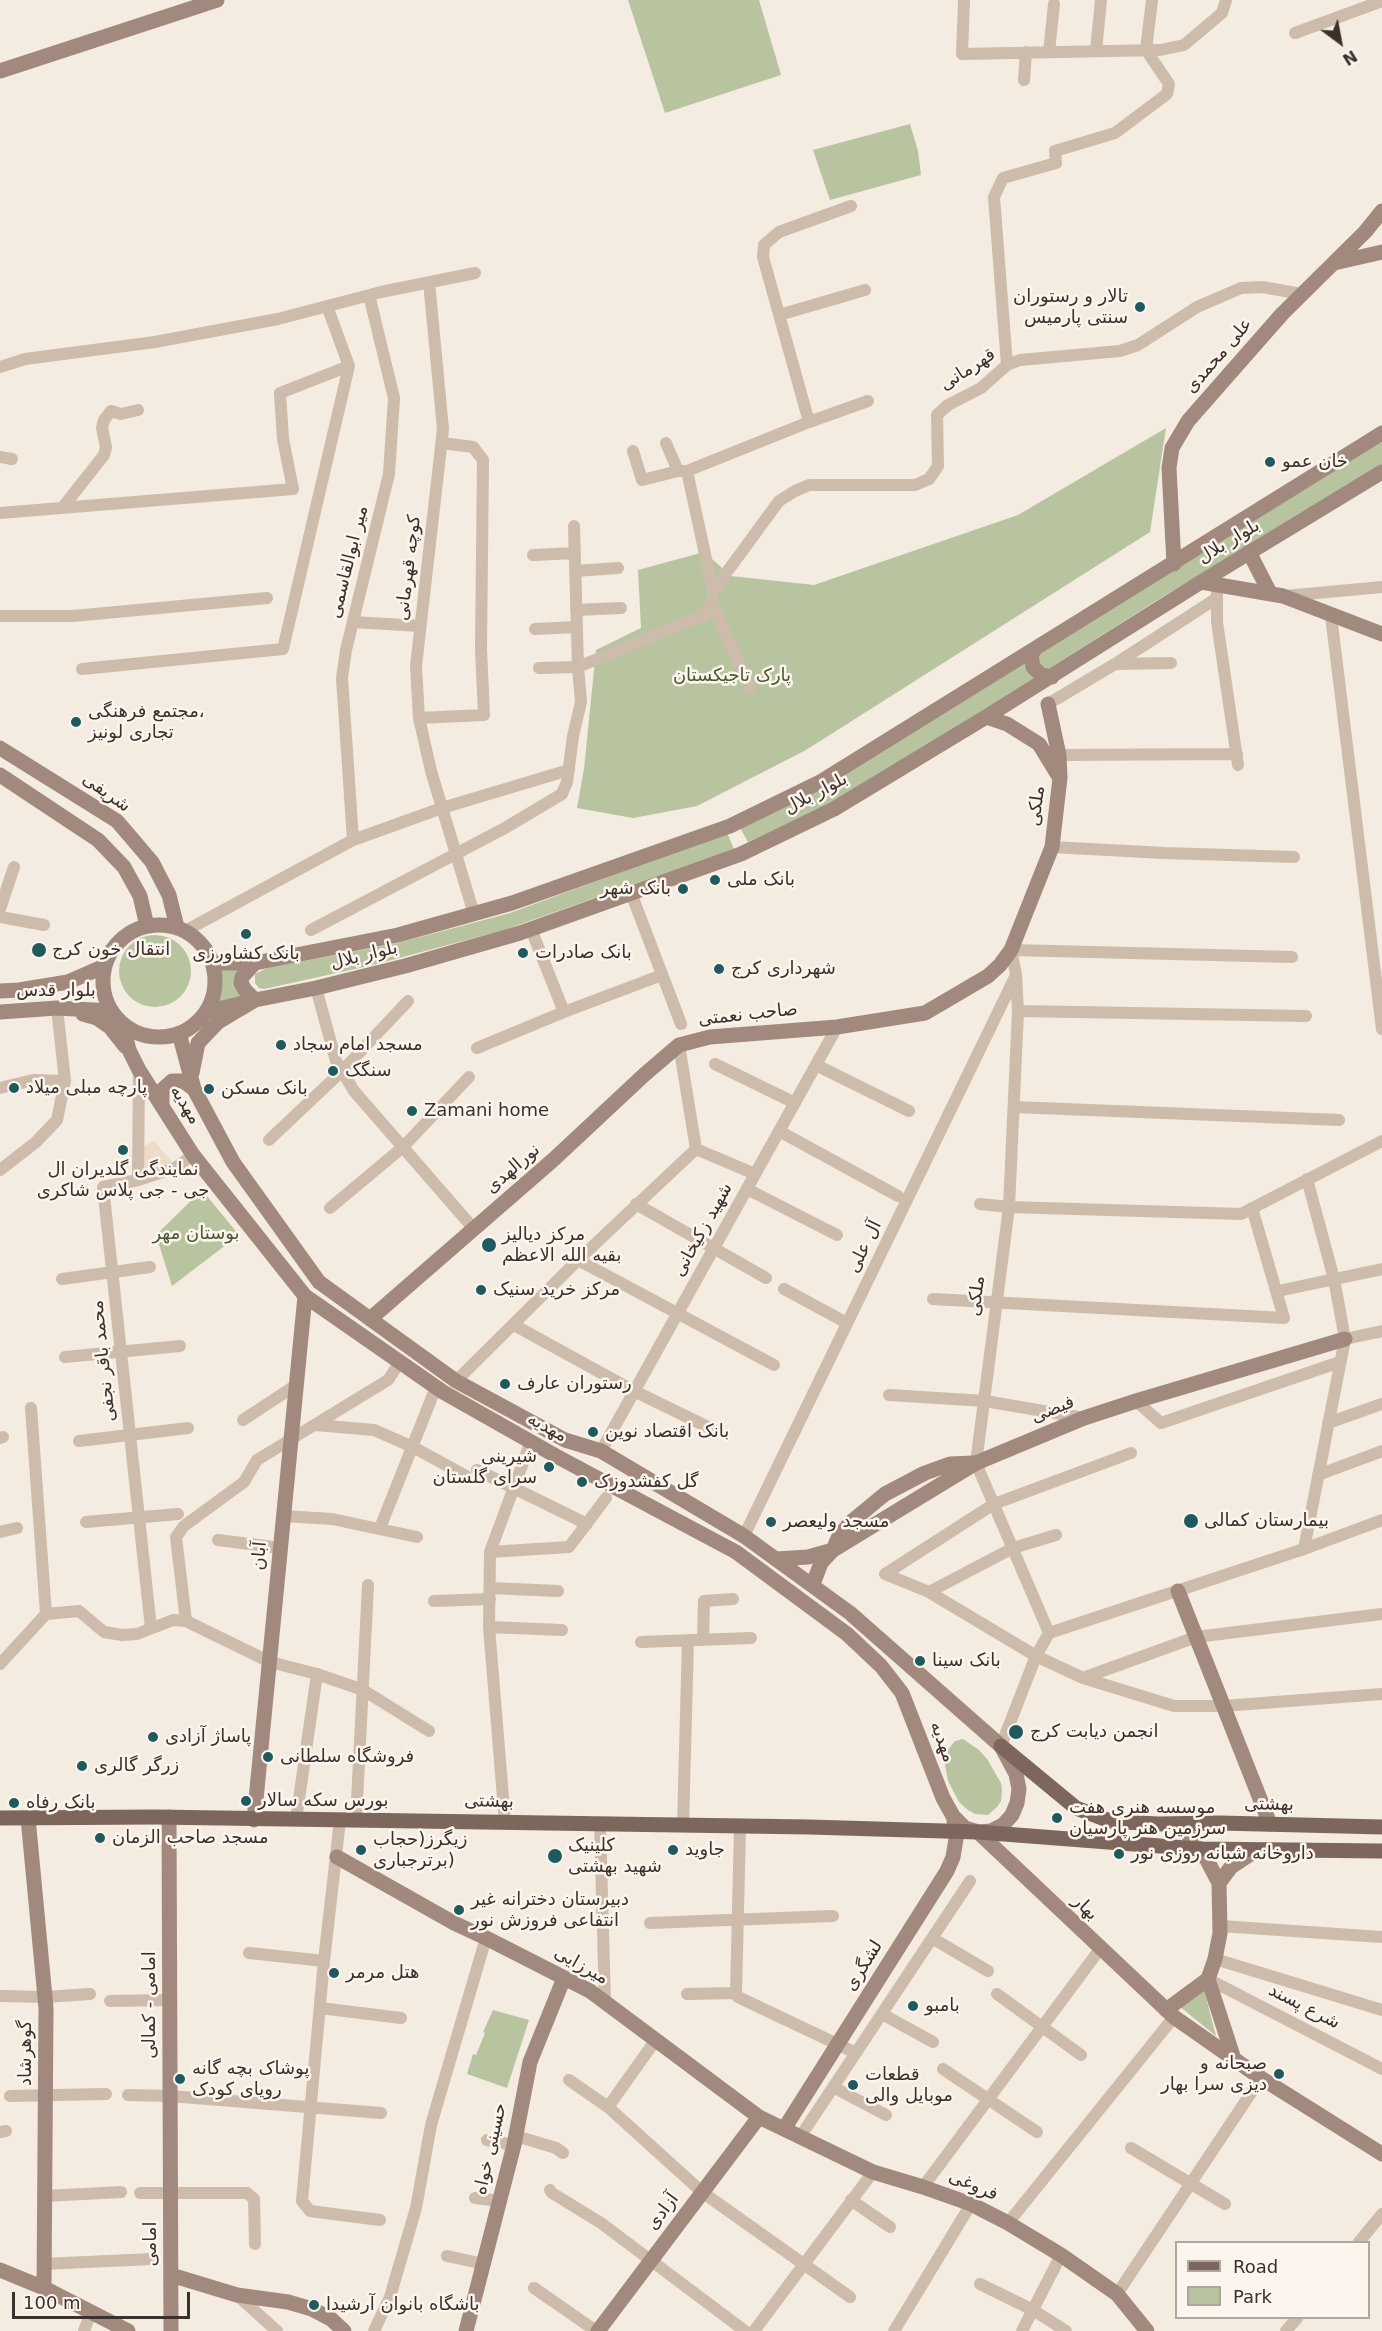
<!DOCTYPE html>
<meta charset="utf-8">
<style>
body{margin:0}
#map{position:relative;width:1382px;height:2331px;overflow:hidden;background:#f4ebe1;font-family:"DejaVu Sans",sans-serif}
canvas{display:block}
.legend{position:absolute;left:1175px;top:2241px;width:195px;height:78px;box-sizing:border-box;background:#fbf5ee;border:2px solid #aea6a0;margin:0;padding:8px 10px;list-style:none;font-size:18px;color:#3b302b}
.legend li{display:flex;align-items:center;gap:12px;height:30px}
.legend b{width:30px;border:2px solid #aea6a0}
.north{position:absolute;left:1310px;top:12px;width:60px;height:60px;-webkit-text-stroke:4px #fbf5ee;paint-order:stroke;rotate:148deg;font-size:16px;font-weight:700;line-height:24px;text-align:center;color:#3b302b}
.north::after{content:'';display:block;margin:auto;width:21px;height:27px;background:#3b302b;clip-path:polygon(50% 0,100% 100%,50% 72%,0 100%)}
.scale{position:absolute;left:12px;top:2292px;width:178px;height:27px;box-sizing:border-box;border:3px solid #3b302b;border-top:0;padding-left:8px;font-size:18px;line-height:21px;white-space:nowrap;color:#3b302b;-webkit-text-stroke:4px #fbf5ee;paint-order:stroke}
</style>
<div id="map">
<canvas width="1382" height="2331"></canvas>
<ul class="legend">
<li><b style="height:8px;background:#7d675c"></b>Road</li>
<li><b style="height:16px;background:#b8c4a0"></b>Park</li>
</ul>
<div class="north">N</div>
<div class="scale">100 m</div>
</div>
<script>
const ctx = document.querySelector('canvas').getContext('2d');
ctx.lineJoin = 'round';
function paint(path, color) {
  ctx.fillStyle = color;
  ctx.fill(path, 'evenodd');
}
function shape(rows) {
  const path = new Path2D();
  for (const r of rows) {
    if (r.length === 3) {
      path.moveTo(r[0] + r[2], r[1]);
      path.arc(r[0], r[1], r[2], 0, 2 * Math.PI);
      continue;
    }
    path.moveTo(r[0], r[1]);
    for (let i = 2; i < r.length; i += 2) path.lineTo(r[i], r[i + 1]);
  }
  return path;
}
function stroke(path, color, width, dash) {
  ctx.strokeStyle = color;
  ctx.lineWidth = width;
  ctx.lineCap = dash ? 'butt' : 'round';
  ctx.setLineDash(dash || []);
  ctx.stroke(path);
}
function drawText(font, color, halo, rows, align = 'center') {
  ctx.font = font + ' "DejaVu Sans","Noto Sans Arabic",sans-serif';
  ctx.lineWidth = 5;
  ctx.setLineDash([]);
  ctx.textBaseline = 'middle';
  ctx.strokeStyle = halo;
  ctx.fillStyle = color;
  for (const [text, x, y, turn = 0] of rows) {
    ctx.save();
    ctx.translate(x, y);
    ctx.rotate((+turn || 0) * Math.PI / 180);
    ctx.textAlign = isNaN(turn) ? turn : align;
    if (halo) ctx.strokeText(text, 0, 0);
    ctx.fillText(text, 0, 0);
    ctx.restore();
  }
}
paint(shape([
 [628,0,759,0,781,75,665,113],
 [910,124,918,151,921,175,830,200,813,150],
 [1166,428,1150,532,806,750,697,806,633,818,577,808,584,769,596,650,641,628,638,570,704,552,731,576,814,585,1018,515],
 [1382,441,1382,465,1154,602,911,756,829,804,748,842,739,826,824,787],
 [727,833,734,849,504,930,373,965,264,989,259,988,255,983,255,974,267,968,398,943,510,913],
 [155,971,36],
 [218,966,247,967,249,999,213,1006,220,987],
 [202,1190,239,1235,172,1286,156,1235],
 [963,1739,979,1750,987,1759,1001,1783,1002,1790,1001,1801,997,1807,988,1815,975,1814,968,1810,959,1802,948,1781,945,1765,946,1752,955,1741],
 [1203,1986,1216,2036,1179,2006],
 [493,2010,529,2020,507,2088,467,2074,473,2054,476,2055,485,2033,483,2032]
]), '#b8c4a0');
paint(shape([
 [154,1141,174,1164,142,1175,144,1146]
]), '#ecdcc8');
stroke(shape([
 [964,0,962,54,1160,50,1184,45,1222,13,1226,0],
 [1295,33,1382,1],
 [1096,51,1101,0],
 [1049,52,1054,4],
 [1024,80,1026,52],
 [429,282,443,429,416,666,419,718,431,771,474,914],
 [779,315,865,290],
 [1007,365,994,197,1003,178,1056,163,1055,151,1115,133,1167,94,1169,84,1146,50,1152,0],
 [0,367,25,359,155,342,278,319,381,292,475,273],
 [809,422,763,257,764,245,779,232,851,206],
 [666,443,678,471],
 [633,451,642,480,678,471,687,471,809,422,868,401],
 [0,457,12,459],
 [63,507,104,455,106,447,102,428,104,420,111,411,121,414,138,410],
 [0,513,293,489,283,439,280,393,349,366],
 [533,555,575,553],
 [575,571,618,568],
 [713,591,779,501,795,491,809,485,915,485,929,479,938,466,937,415,948,405,981,388,1007,365,1020,360,1120,351,1138,345,1197,307,1241,288,1262,287,1302,294],
 [1217,591,1217,622,1238,765],
 [1285,596,1382,587],
 [712,603,750,688],
 [576,610,621,608],
 [0,616,73,616,267,598],
 [1331,616,1382,1029],
 [353,622,420,626],
 [535,629,576,627],
 [1115,664,1171,663],
 [539,668,578,667,704,615,712,603,713,591,687,471],
 [82,669,283,649,349,366,327,306],
 [1048,704,1115,664,1217,598],
 [419,718,484,715,481,649,483,460,473,447,442,443],
 [1059,755,1237,754],
 [353,840,342,678,346,650,389,474,394,398,369,295],
 [1052,847,1164,853,1294,857],
 [631,893,681,1024],
 [0,909,14,867],
 [0,917,44,925],
 [311,930,505,828,562,794,567,782,573,736,581,702,578,667,574,526],
 [185,931,353,840,442,808,569,770],
 [316,988,336,1061,354,1091,474,1229],
 [1018,1011,1306,1016],
 [564,1012,662,975],
 [477,1048,564,1012,531,929],
 [715,1064,795,1103],
 [816,1065,909,1111],
 [0,1088,33,1080,65,1081],
 [1014,1107,1339,1120],
 [779,1131,898,1196],
 [269,1140,342,1071,408,1001],
 [696,1149,755,1174],
 [0,1170,36,1142,57,1120,65,1081,57,1008],
 [138,1180,139,1070],
 [747,1189,837,1235],
 [636,1204,766,1278],
 [980,1204,1009,1207,1241,1214,1382,1141],
 [330,1208,403,1147,469,1077],
 [578,1260,774,1365],
 [62,1279,150,1267],
 [784,1289,847,1323],
 [1278,1291,1382,1269],
 [933,1299,1284,1318,1252,1208],
 [514,1325,634,1391,712,1429],
 [1345,1339,1382,1331],
 [65,1357,180,1346],
 [456,1381,578,1260,696,1149,679,1045],
 [889,1395,985,1401,1084,1418],
 [1136,1401,1161,1423,1340,1362],
 [31,1408,46,1614],
 [243,1420,296,1385],
 [1328,1423,1382,1404],
 [316,1425,374,1430,413,1447,466,1476],
 [0,1438,3,1437],
 [79,1441,188,1428],
 [601,1451,837,1027],
 [477,1470,587,1524],
 [1318,1475,1382,1451],
 [284,1516,332,1519,417,1537],
 [86,1522,178,1514],
 [380,1528,436,1387],
 [0,1532,17,1528],
 [744,1536,1016,975],
 [218,1540,281,1548],
 [1304,1549,1345,1339,1334,1279,1307,1179],
 [490,1552,569,1547,606,1498],
 [885,1574,929,1592,1036,1656,1083,1678,1174,1706,1223,1706,1382,1694],
 [885,1574,994,1504,1131,1453],
 [490,1588,558,1591],
 [929,1592,1013,1548,1056,1535],
 [434,1601,490,1599],
 [186,1621,176,1537,184,1526,244,1482,257,1460,388,1380,400,1362],
 [489,1627,562,1630],
 [151,1628,103,1187,138,1180,175,1168,193,1155],
 [1049,1633,976,1463,1009,1207,1018,1011,1016,974,1011,950,1292,957],
 [1049,1633,1304,1549,1382,1520],
 [703,1640,704,1601,733,1599],
 [641,1642,751,1638],
 [0,1664,46,1614,79,1611,104,1632,122,1635,137,1634,173,1620,186,1621,270,1662,317,1674,363,1690,429,1731],
 [1083,1678,1196,1637,1382,1614],
 [1001,1746,1036,1656,1049,1633],
 [296,1820,317,1674],
 [340,1820,324,1961,302,2201,310,2211,380,2220],
 [356,1820,368,1585],
 [505,1822,489,1627,490,1552,531,1441],
 [600,1824,605,2002],
 [683,1825,688,1640],
 [740,1827,736,1993,738,1997,856,2053],
 [650,1923,833,1916],
 [1220,1926,1382,1937],
 [932,1938,988,1971],
 [249,1953,324,1961],
 [1215,1959,1382,2010],
 [1208,1979,1382,2069],
 [687,1994,736,1993],
 [997,1994,1081,2055],
 [0,1996,45,1997,90,1994],
 [110,2001,169,2000],
 [320,2008,401,2018],
 [882,2014,933,2042],
 [943,2069,1037,2132],
 [569,2080,608,2107,702,2192,850,2297],
 [833,2087,886,2115],
 [128,2095,170,2096,381,2113],
 [10,2096,106,2094],
 [608,2107,655,2041],
 [0,2132,6,2131],
 [516,2136,556,2148,563,2153],
 [800,2137,970,1881],
 [487,2140,514,2145],
 [1131,2148,1225,2204],
 [923,2187,1100,1949],
 [550,2190,552,2193,601,2223,745,2331],
 [140,2193,247,2193,254,2199,255,2244],
 [45,2196,121,2192],
 [475,2198,500,2201],
 [851,2200,890,2227],
 [1008,2223,1174,2017],
 [1359,2242,1382,2214],
 [447,2256,484,2264],
 [43,2264,152,2259],
 [980,2284,1033,2310,1066,2331],
 [534,2288,596,2331],
 [1117,2294,1261,2078],
 [237,2295,277,2331],
 [84,2331,91,2312],
 [374,2331,390,2297,416,2208,431,2125,486,1938],
 [754,2331,873,2172],
 [894,2331,971,2204],
 [1022,2331,1061,2255],
 [1286,2331,1297,2318]
]), '#cdbbac', 12);
stroke(shape([
 [0,71,217,0],
 [1334,263,1382,252],
 [1249,552,1270,593],
 [1174,564,1169,468,1172,448,1188,421,1282,314,1365,232,1382,211],
 [1201,582,1283,596,1382,634],
 [1034,651,1031,655,1033,667,1041,675,1052,677],
 [986,717,1007,724,1039,744,1058,775],
 [0,748,117,821,152,862,169,895,177,927],
 [0,775,98,840,124,867,140,896,147,926],
 [159,981,56],
 [213,963,255,963,398,935,512,903,730,826,820,782,1382,433],
 [0,991,19,990,68,982,105,966],
 [0,1012,57,1008,111,1011],
 [206,1012,255,1000,316,988,405,966,520,933,741,854,834,809,986,717,1201,582,1382,472],
 [83,1014,97,1018,110,1027,125,1046],
 [122,1023,129,1050,139,1070,193,1155,305,1296,443,1392,556,1456,736,1552,847,1634,881,1666,902,1693,943,1798,953,1816,965,1828,978,1832,991,1831,1003,1825,1012,1815,1017,1803,1019,1789,1016,1774,1001,1746,850,1613,744,1536,601,1451,565,1440,456,1381,319,1282,233,1162,194,1089,179,1033],
 [192,1073,198,1043,218,1022,255,1000,245,990,241,983,242,977,255,963],
 [162,1104,162,1090,172,1081,183,1081,194,1089],
 [370,1319,553,1160,644,1075,679,1045,710,1037,837,1027,925,1013,988,976,1000,965,1011,950,1052,847,1060,778,1059,755,1048,704],
 [777,1559,808,1557,833,1550,839,1536,851,1522,885,1494,925,1473,950,1464,973,1463],
 [813,1584,821,1563,833,1550,976,1463,1084,1418,1136,1401,1345,1339],
 [1178,1591,1270,1824],
 [169,1817,171,2331],
 [28,1818,46,2008,44,2288],
 [254,1820,305,1296],
 [1181,1825,1207,1860,1219,1883],
 [978,1832,1174,2017,1261,2078,1382,2154],
 [337,1857,454,1923,486,1938,590,1991,759,2117,873,2172,923,2187,971,2204,1008,2223,1061,2255,1117,2294,1147,2331],
 [1208,1979,1234,2059],
 [1166,2010,1208,1979,1215,1959,1220,1933,1219,1883,1231,1867,1255,1851],
 [784,2129,947,1871,953,1857,957,1833,954,1821],
 [0,2270,44,2288,128,2331],
 [171,2275,237,2295,288,2302,312,2309,331,2319,344,2331],
 [466,2331,514,2145,530,2062,564,1978],
 [598,2331,759,2117]
]), '#a18a7d', 15);
stroke(shape([
 [1001,1746,1076,1808,1110,1821,1157,1824,1220,1823,1382,1827],
 [0,1818,155,1817,809,1827,978,1832,1199,1849,1382,1851]
]), '#7d675c', 15);
for (const [x, y, r, color] of [
 [1140,307,6,"#1f5a5e"],
 [1270,462,6,"#1f5a5e"],
 [76,722,6,"#1f5a5e"],
 [715,880,6,"#1f5a5e"],
 [683,889,6,"#1f5a5e"],
 [246,934,6,"#1f5a5e"],
 [39,950,8,"#1f5a5e"],
 [523,953,6,"#1f5a5e"],
 [719,969,6,"#1f5a5e"],
 [281,1045,6,"#1f5a5e"],
 [333,1071,6,"#1f5a5e"],
 [14,1088,6,"#1f5a5e"],
 [209,1089,6,"#1f5a5e"],
 [412,1111,6,"#1f5a5e"],
 [123,1150,6,"#1f5a5e"],
 [489,1245,8,"#1f5a5e"],
 [481,1290,6,"#1f5a5e"],
 [505,1384,6,"#1f5a5e"],
 [593,1432,6,"#1f5a5e"],
 [549,1467,6,"#1f5a5e"],
 [582,1482,6,"#1f5a5e"],
 [1191,1521,8,"#1f5a5e"],
 [771,1522,6,"#1f5a5e"],
 [920,1661,6,"#1f5a5e"],
 [1016,1732,8,"#1f5a5e"],
 [153,1737,6,"#1f5a5e"],
 [268,1757,6,"#1f5a5e"],
 [82,1766,6,"#1f5a5e"],
 [246,1801,6,"#1f5a5e"],
 [14,1803,6,"#1f5a5e"],
 [1057,1818,6,"#1f5a5e"],
 [100,1838,6,"#1f5a5e"],
 [361,1850,6,"#1f5a5e"],
 [673,1850,6,"#1f5a5e"],
 [1119,1854,6,"#1f5a5e"],
 [555,1856,8,"#1f5a5e"],
 [459,1910,6,"#1f5a5e"],
 [334,1973,6,"#1f5a5e"],
 [913,2006,6,"#1f5a5e"],
 [1279,2074,6,"#1f5a5e"],
 [180,2079,6,"#1f5a5e"],
 [853,2085,6,"#1f5a5e"],
 [314,2305,6,"#1f5a5e"]
]) {
  const dot = new Path2D();
  dot.arc(x, y, r, 0, 2 * Math.PI);
  ctx.fillStyle = color;
  ctx.fill(dot);
  stroke(dot, '#fbf5ee', 2);
}
drawText('18px', '#3b302b', '#fbf5ee', [
 ["تالار و رستوران",1128,297,"right"],
 ["سنتی پارمیس",1128,318,"right"],
 ["خان عمو",1282,462],
 ["مجتمع فرهنگی،",88,712],
 ["تجاری لونیز",88,733],
 ["بانک ملی",727,880],
 ["بانک شهر",671,889,"right"],
 ["انتقال خون کرج",52,950],
 ["بانک صادرات",535,953],
 ["بانک کشاورزی",246,954,"center"],
 ["شهرداری کرج",731,969],
 ["مسجد امام سجاد",293,1045],
 ["سنگک",345,1071],
 ["پارچه مبلی میلاد",26,1088],
 ["بانک مسکن",221,1089],
 ["Zamani home",424,1111],
 ["نمایندگی گلدیران ال",123,1170,"center"],
 ["جی - جی پلاس شاکری",123,1191,"center"],
 ["مرکز دیالیز",502,1235],
 ["بقیه الله الاعظم",502,1256],
 ["مرکز خرید سنیک",493,1290],
 ["رستوران عارف",517,1384],
 ["بانک اقتصاد نوین",605,1432],
 ["شیرینی",537,1457,"right"],
 ["سرای گلستان",537,1478,"right"],
 ["گل کفشدوزک",594,1482],
 ["بیمارستان کمالی",1204,1521],
 ["مسجد ولیعصر",783,1522],
 ["بانک سینا",932,1661],
 ["انجمن دیابت کرج",1030,1732],
 ["پاساژ آزادی",165,1737],
 ["فروشگاه سلطانی",280,1757],
 ["زرگر گالری",94,1766],
 ["بورس سکه سالار",258,1801],
 ["بانک رفاه",26,1803],
 ["موسسه هنری هفت",1069,1808],
 ["سرزمین هنر پارسیان",1069,1829],
 ["مسجد صاحب الزمان",112,1838],
 ["زیگرز(حجاب",373,1840],
 ["برترجباری)",373,1861],
 ["کلینیک",568,1846],
 ["شهید بهشتی",568,1867],
 ["جاوید",685,1850],
 ["داروخانه شبانه روزی نور",1131,1854],
 ["دبیرستان دخترانه غیر",471,1900],
 ["انتفاعی فروزش نور",471,1921],
 ["هتل مرمر",346,1973],
 ["بامبو",925,2006],
 ["صبحانه و",1267,2064,"right"],
 ["دیزی سرا بهار",1267,2085,"right"],
 ["پوشاک بچه گانه",192,2069],
 ["رویای کودک",192,2090],
 ["قطعات",865,2075],
 ["موبایل والی",865,2096],
 ["باشگاه بانوان آرشیدا",326,2305]
], 'left');
drawText('18px', '#3b302b', '#fbf5ee', [
 ["علی محمدی",1219,356,-49],
 ["قهرمانی",968,370,-33],
 ["بلوار بلال",1229,542,-31],
 ["میر ابوالقاسمی",349,562,-76],
 ["کوچه قهرمانی",409,568,-83],
 ["شریفی",106,793,35],
 ["بلوار بلال",816,794,-28],
 ["ملکی",1037,806,-83],
 ["بلوار بلال",364,956,-14],
 ["بلوار قدس",56,991],
 ["صاحب نعمتی",748,1015,-6],
 ["مهدیه",185,1105,58],
 ["نورالهدی",513,1169,-41],
 ["شهید زکیخانی",703,1230,-61],
 ["آل علی",865,1247,-64],
 ["ملکی",977,1296,-83],
 ["محمد باقر نجفی",104,1361,-96],
 ["فیضی",1053,1410,-22],
 ["مهدیه",547,1428,29],
 ["آبان",260,1556,-85],
 ["مهدیه",942,1742,70],
 ["بهشتی",489,1802,1],
 ["بهشتى",1269,1805,1],
 ["بهار",1085,1908,44],
 ["میرزایی",581,1966,29],
 ["لشگری",864,1966,-58],
 ["امامی - کمالی",150,2005,-90],
 ["شرع پسند",1304,2007,27],
 ["گوهرشاد",26,2053,-90],
 ["حسینی خواه",491,2149,-77],
 ["فروغی",973,2186,23],
 ["آزادی",663,2212,-53],
 ["امامی",151,2244,-90]
]);
drawText('18px', '#4a5a2e', '#fbf5ee', [
 ["پارک تاجیکستان",732,676],
 ["بوستان مهر",196,1234]
]);
</script>
